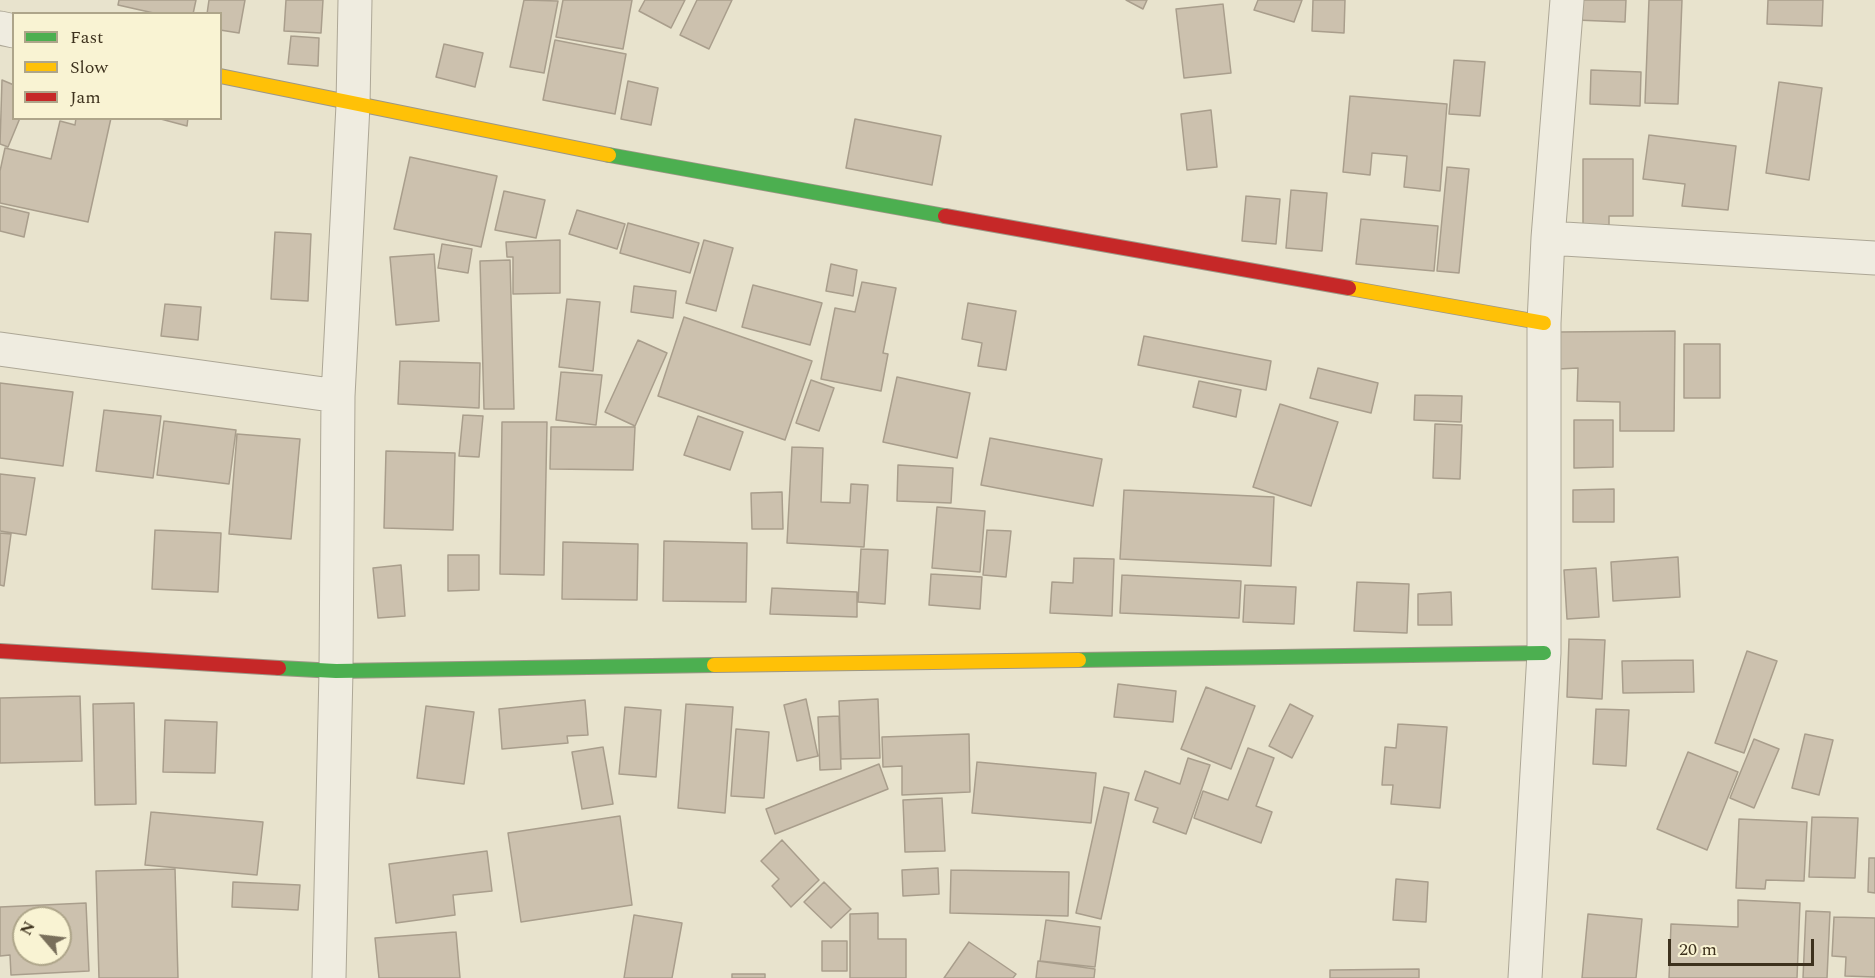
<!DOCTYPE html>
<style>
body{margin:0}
#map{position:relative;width:1875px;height:978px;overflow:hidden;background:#e8e3cd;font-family:Spectral,serif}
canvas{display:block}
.legend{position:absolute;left:12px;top:12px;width:210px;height:108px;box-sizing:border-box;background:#f9f3d3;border:2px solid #aea58a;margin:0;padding:8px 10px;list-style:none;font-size:18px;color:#3d311d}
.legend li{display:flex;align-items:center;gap:12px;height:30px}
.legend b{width:30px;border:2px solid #aea58a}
.north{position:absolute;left:12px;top:906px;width:60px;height:60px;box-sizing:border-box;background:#f9f3d3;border:2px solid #aea58a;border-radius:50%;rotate:298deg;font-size:16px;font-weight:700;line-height:24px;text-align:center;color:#3d311d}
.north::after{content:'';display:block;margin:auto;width:21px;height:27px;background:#796f5b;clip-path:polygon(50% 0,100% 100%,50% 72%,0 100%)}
.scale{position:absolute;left:1668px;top:939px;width:146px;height:27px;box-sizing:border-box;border:3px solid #3d311d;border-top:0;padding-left:8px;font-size:18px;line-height:21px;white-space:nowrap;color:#3d311d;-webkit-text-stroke:4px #f9f3d3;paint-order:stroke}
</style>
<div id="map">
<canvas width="1875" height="978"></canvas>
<ul class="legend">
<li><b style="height:8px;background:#4caf50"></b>Fast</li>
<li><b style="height:8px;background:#ffc107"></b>Slow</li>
<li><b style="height:8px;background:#c62828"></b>Jam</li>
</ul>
<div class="north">N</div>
<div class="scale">20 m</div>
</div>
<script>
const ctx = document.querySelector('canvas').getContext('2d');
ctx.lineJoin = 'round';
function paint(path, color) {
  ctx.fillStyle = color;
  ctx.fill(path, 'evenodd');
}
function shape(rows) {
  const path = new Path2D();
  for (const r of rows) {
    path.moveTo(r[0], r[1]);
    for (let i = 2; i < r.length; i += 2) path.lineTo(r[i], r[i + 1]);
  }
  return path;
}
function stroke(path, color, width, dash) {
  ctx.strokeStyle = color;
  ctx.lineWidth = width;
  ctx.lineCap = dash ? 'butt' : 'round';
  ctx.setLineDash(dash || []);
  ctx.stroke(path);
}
const building = shape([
 [119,0,196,0,193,14,158,14,118,5,119,0],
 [209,0,245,0,239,33,220,30,220,14,207,14,209,0],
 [286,0,323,0,321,33,284,31,286,0],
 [524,0,558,1,544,73,510,67,524,0],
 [563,0,632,0,623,49,556,37,563,0],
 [645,0,685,0,671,28,639,11,645,0],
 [697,0,732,0,709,49,680,35,697,0],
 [1126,0,1147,0,1143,9,1126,0],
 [1258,0,1302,0,1294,22,1254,10,1258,0],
 [1313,0,1345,0,1344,33,1312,31,1313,0],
 [1577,0,1626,0,1625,22,1576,20,1577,0],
 [1649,0,1682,0,1678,104,1645,103,1649,0],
 [1768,0,1823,0,1822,26,1767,24,1768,0],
 [1223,4,1231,73,1184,78,1176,9,1223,4],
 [291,36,319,38,318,66,288,64,291,36],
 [555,40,626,54,615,114,543,100,555,40],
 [444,44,483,53,475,87,436,77,444,44],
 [1454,60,1485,62,1480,116,1449,114,1454,60],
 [1591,70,1641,72,1640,106,1590,104,1591,70],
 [2,80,14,85,14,118,20,118,8,147,0,144,2,80],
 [628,81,658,88,651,125,621,119,628,81],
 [1779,82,1822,88,1809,180,1766,173,1779,82],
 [1350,96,1447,104,1440,191,1404,187,1407,156,1372,153,1370,175,1343,172,1350,96],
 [1211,110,1217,167,1187,170,1181,114,1211,110],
 [76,118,111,118,88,222,0,203,0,171,5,148,51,159,60,121,75,125,76,118],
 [157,118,188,118,187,126,157,118],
 [855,119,941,136,932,185,846,168,855,119],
 [1649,135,1736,146,1728,210,1682,206,1685,184,1643,179,1649,135],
 [410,157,497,176,481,247,394,229,410,157],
 [1583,159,1633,159,1633,216,1609,216,1609,237,1583,237,1583,159],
 [1447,167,1469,169,1459,273,1437,271,1447,167],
 [1291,190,1327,193,1322,251,1286,248,1291,190],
 [504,191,545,200,536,238,495,230,504,191],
 [1246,196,1280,199,1276,244,1242,241,1246,196],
 [0,206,29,213,24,237,0,231,0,206],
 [577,210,625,224,617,249,569,234,577,210],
 [1361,219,1438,226,1434,271,1356,264,1361,219],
 [628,223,699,243,690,273,620,253,628,223],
 [275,232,311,234,308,301,271,299,275,232],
 [560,240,560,293,513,294,513,257,507,257,506,242,560,240],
 [704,240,733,248,716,311,686,303,704,240],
 [442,244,472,249,468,273,438,268,442,244],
 [434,254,439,321,396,325,390,257,434,254],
 [510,260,514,409,484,409,480,261,510,260],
 [831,264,857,270,853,296,826,291,831,264],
 [862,282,896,288,883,353,888,354,881,391,821,379,835,308,855,312,862,282],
 [753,285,822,303,810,345,742,327,753,285],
 [634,286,676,291,673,318,631,312,634,286],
 [567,299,600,302,593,371,559,367,567,299],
 [968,303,1016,311,1006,370,978,366,982,343,962,339,968,303],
 [165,304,201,307,198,340,161,336,165,304],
 [684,317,812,361,785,440,658,396,684,317],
 [1675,331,1674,431,1620,431,1620,402,1577,401,1578,368,1558,369,1559,332,1675,331],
 [1144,336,1271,361,1266,390,1138,365,1144,336],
 [638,340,667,353,635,426,605,412,638,340],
 [1684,344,1720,344,1720,398,1684,398,1684,344],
 [400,361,480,363,479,408,398,404,400,361],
 [1318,368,1378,383,1371,413,1310,398,1318,368],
 [561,372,602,375,596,425,556,420,561,372],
 [897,377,970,393,957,458,883,442,897,377],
 [811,380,834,388,819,431,796,423,811,380],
 [1199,381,1241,390,1236,417,1193,407,1199,381],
 [0,383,73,392,63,466,0,458,0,383],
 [1415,395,1462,396,1461,422,1414,420,1415,395],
 [1280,404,1338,422,1311,506,1253,487,1280,404],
 [104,410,161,416,153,478,96,471,104,410],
 [463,415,483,416,479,457,459,456,463,415],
 [698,416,743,432,730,470,684,455,698,416],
 [1574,420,1613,420,1613,467,1574,468,1574,420],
 [164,421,236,430,229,484,157,475,164,421],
 [502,422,547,422,544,575,500,574,502,422],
 [1435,424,1462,425,1460,479,1433,478,1435,424],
 [551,427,635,427,633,470,550,469,551,427],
 [237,434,300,439,291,539,229,534,237,434],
 [990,438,1102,459,1093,506,981,485,990,438],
 [792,447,823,448,821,502,850,503,851,484,868,485,864,547,787,543,792,447],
 [386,451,455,453,453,530,384,528,386,451],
 [898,465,953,468,951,503,897,501,898,465],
 [0,474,35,478,26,535,0,531,0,474],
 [1614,489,1614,522,1573,522,1573,490,1614,489],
 [1124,490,1274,497,1271,566,1120,559,1124,490],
 [782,492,783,529,752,529,751,493,782,492],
 [937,507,985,511,980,572,932,568,937,507],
 [155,530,221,533,218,592,152,589,155,530],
 [987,530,1011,531,1006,577,983,575,987,530],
 [0,533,11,534,4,586,0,585,0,533],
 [664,541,747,543,746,602,663,601,664,541],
 [563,542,638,544,637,600,562,599,563,542],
 [861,549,888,550,885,604,858,602,861,549],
 [448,555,479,555,479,590,448,591,448,555],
 [1678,557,1680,597,1613,601,1611,562,1678,557],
 [1074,558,1114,559,1112,616,1050,613,1052,582,1073,583,1074,558],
 [401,565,405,616,378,618,373,568,401,565],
 [1596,568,1599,617,1567,619,1564,570,1596,568],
 [931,574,982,577,980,609,929,605,931,574],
 [1122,575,1241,581,1239,618,1120,613,1122,575],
 [1357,582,1409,584,1407,633,1354,631,1357,582],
 [1245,585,1296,587,1294,624,1243,622,1245,585],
 [772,588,857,592,857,617,770,614,772,588],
 [1451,592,1452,625,1418,625,1418,594,1451,592],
 [1569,639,1605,640,1602,699,1567,697,1569,639],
 [1747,651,1777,661,1744,753,1715,743,1747,651],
 [1693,660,1694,692,1623,693,1622,661,1693,660],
 [1118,684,1176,691,1173,722,1114,717,1118,684],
 [1206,687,1255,706,1231,769,1181,749,1206,687],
 [80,696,82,761,0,763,0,698,80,696],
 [806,699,818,756,797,761,784,705,806,699],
 [878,699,880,758,841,759,839,701,878,699],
 [585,700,588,735,567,736,568,743,502,749,499,709,585,700],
 [134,703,136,804,95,805,93,704,134,703],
 [686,704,733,707,725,813,678,808,686,704],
 [1290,704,1313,716,1292,758,1269,746,1290,704],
 [426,706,474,712,464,784,417,778,426,706],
 [625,707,661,710,656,777,619,774,625,707],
 [1596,709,1629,710,1626,766,1593,764,1596,709],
 [839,716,841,769,820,770,818,717,839,716],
 [165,720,217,722,215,773,163,772,165,720],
 [1398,724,1447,727,1440,808,1391,804,1393,785,1382,785,1385,747,1396,748,1398,724],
 [736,729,769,732,764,798,731,796,736,729],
 [969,734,970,792,902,795,902,766,883,767,882,737,969,734],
 [1805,734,1833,740,1819,795,1792,788,1805,734],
 [1754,739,1779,749,1754,808,1730,798,1754,739],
 [603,747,613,804,582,809,572,752,603,747],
 [1248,748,1274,758,1256,806,1272,812,1261,843,1194,818,1203,791,1228,800,1248,748],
 [1688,752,1738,772,1707,850,1657,829,1688,752],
 [1188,758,1210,765,1186,834,1153,822,1158,808,1135,800,1145,771,1180,784,1188,758],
 [977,762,1096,773,1091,823,972,813,977,762],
 [879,764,888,789,775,834,766,809,879,764],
 [1104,787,1129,793,1101,919,1076,913,1104,787],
 [942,798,945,851,905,852,903,800,942,798],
 [151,812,263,822,257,875,145,865,151,812],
 [620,816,632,905,521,922,508,833,620,816],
 [1812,817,1858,818,1855,878,1809,877,1812,817],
 [1739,819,1807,822,1804,881,1766,880,1765,889,1736,888,1739,819],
 [782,840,819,880,791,907,772,886,779,879,761,861,782,840],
 [487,851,492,891,453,895,455,915,396,923,389,864,487,851],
 [1869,858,1875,858,1875,893,1868,892,1869,858],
 [938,868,939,894,903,896,902,870,938,868],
 [175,869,178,978,99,978,96,871,175,869],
 [951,870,1069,872,1068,916,950,913,951,870],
 [1396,879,1428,882,1426,922,1393,920,1396,879],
 [233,882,300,885,298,910,232,907,233,882],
 [824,882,851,909,831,928,804,902,824,882],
 [1738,900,1800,903,1797,978,1669,978,1671,924,1738,927,1738,900],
 [86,903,89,971,11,975,10,955,0,956,0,907,86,903],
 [24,918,60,918,60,954,24,954,24,918],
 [1806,911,1830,912,1827,978,1803,978,1806,911],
 [878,913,878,939,906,939,906,978,850,978,850,914,878,913],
 [1588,914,1642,919,1636,978,1582,978,1588,914],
 [634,915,682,923,672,978,624,978,634,915],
 [1834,917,1875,918,1875,977,1845,976,1846,957,1832,956,1834,917],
 [1046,920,1100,927,1095,967,1040,961,1046,920],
 [456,932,460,978,379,978,375,938,456,932],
 [822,941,847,941,847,971,822,971,822,941],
 [969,942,1016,974,1013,978,944,978,969,942],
 [1038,961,1095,969,1094,978,1036,978,1038,961],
 [1419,969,1419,978,1330,978,1330,970,1419,969],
 [732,974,765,974,765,978,732,978,732,974]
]);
paint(building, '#ccc1ae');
stroke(building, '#a99e8c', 1.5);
const street = shape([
 [0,28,14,31],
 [1548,238,1875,258],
 [0,349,338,396],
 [329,978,336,671,338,396,353,105,355,0],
 [1525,978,1544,653,1544,323,1548,238,1567,0]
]);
const fast = shape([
 [609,155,945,216],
 [1079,660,1544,653],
 [279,668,336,671,714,665]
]);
const slow = shape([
 [220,76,609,155],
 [1349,288,1544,323],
 [714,665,1079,660]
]);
const jam = shape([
 [945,216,1349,288],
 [0,651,279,668]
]);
stroke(street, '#ada796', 35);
stroke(fast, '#9d9786', 16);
stroke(slow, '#9d9786', 16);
stroke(jam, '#9d9786', 16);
stroke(street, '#efece0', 33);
stroke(fast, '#4caf50', 14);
stroke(slow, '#ffc107', 14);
stroke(jam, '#c62828', 14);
</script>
